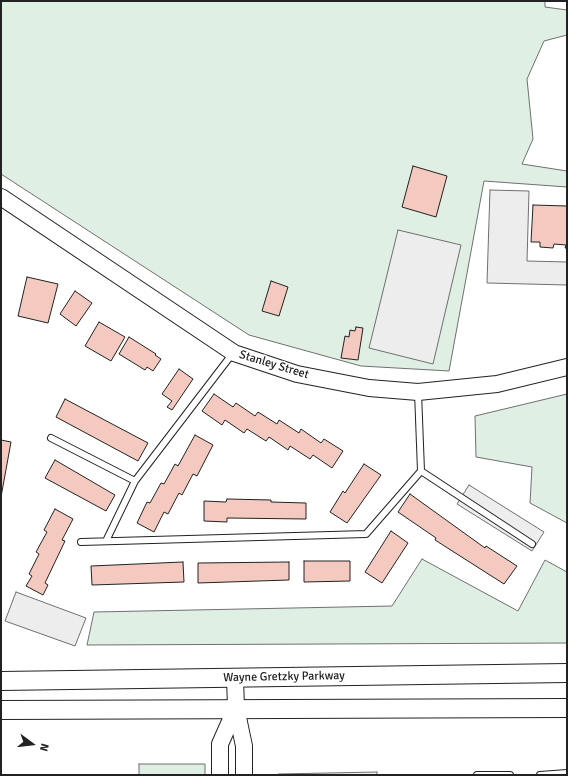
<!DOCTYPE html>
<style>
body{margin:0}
#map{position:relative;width:568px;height:776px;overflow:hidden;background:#fff;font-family:Signika,sans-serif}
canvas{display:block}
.frame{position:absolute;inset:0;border:2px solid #222;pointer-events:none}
.north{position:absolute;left:12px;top:724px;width:40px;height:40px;-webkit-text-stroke:3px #fff;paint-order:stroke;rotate:105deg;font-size:11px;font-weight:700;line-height:16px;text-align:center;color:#222}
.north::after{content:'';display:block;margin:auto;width:14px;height:18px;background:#222;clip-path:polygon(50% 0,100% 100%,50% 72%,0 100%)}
</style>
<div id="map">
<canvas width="568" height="776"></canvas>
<div class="frame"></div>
<div class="north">N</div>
</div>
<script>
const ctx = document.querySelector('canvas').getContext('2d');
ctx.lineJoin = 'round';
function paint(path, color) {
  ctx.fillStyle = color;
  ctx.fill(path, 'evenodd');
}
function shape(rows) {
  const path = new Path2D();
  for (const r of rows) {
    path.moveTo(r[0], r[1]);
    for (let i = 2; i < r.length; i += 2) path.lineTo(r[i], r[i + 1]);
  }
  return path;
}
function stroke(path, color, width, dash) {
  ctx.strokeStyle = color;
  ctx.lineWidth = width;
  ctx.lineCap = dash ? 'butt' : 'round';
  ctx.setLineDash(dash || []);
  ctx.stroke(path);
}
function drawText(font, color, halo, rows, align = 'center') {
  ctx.font = font + ' Signika,sans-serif';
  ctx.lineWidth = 3;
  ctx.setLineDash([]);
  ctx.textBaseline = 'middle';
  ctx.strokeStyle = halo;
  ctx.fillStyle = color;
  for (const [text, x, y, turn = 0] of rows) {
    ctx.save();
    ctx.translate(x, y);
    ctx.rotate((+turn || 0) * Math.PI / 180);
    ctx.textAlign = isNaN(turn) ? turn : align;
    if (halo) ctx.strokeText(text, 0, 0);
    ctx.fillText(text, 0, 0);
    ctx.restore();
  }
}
const green = shape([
 [1,1,545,1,545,7,567,10,567,35,544,41,527,79,533,139,522,164,567,171,567,187,484,181,449,371,361,366,249,335,1,174,1,1],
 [567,394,567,523,530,503,532,467,476,457,475,416,567,394],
 [422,559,518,611,545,560,567,572,567,643,87,645,94,612,392,606,422,559],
 [139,764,205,764,205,775,139,775,139,764]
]);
paint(green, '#e0efe3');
stroke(green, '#6f6f6f', 1);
const parking = shape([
 [490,190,529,191,527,261,567,262,567,285,487,283,490,190],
 [398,230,461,245,433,364,369,348,398,230],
 [469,485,544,532,532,551,457,504,469,485],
 [16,592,86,618,75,646,5,621,16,592],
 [377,772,377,775,278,775,278,774,377,772]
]);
paint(parking, '#ededed');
stroke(parking, '#6f6f6f', 1);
const building = shape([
 [413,166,447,176,436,217,402,207,413,166],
 [533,205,567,206,567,248,565,248,566,245,554,244,553,248,540,247,540,242,531,242,533,205],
 [27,277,58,284,48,323,18,316,27,277],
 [271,281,288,287,279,316,262,311,271,281],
 [75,291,92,303,76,326,60,314,75,291],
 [99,322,125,337,111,361,85,346,99,322],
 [356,327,363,328,358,360,341,358,345,336,349,337,350,330,355,331,356,327],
 [129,337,156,354,155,355,161,359,153,371,147,367,145,370,119,354,129,337],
 [179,369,193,379,172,410,167,407,172,401,162,394,179,369],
 [214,394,233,407,236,403,255,416,258,412,277,424,279,420,299,433,301,429,321,443,324,439,343,451,332,468,313,455,310,459,290,446,288,450,269,437,266,441,247,429,244,433,225,420,222,425,202,411,214,394],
 [65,399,148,443,138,461,56,417,65,399],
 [195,435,213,445,197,476,193,474,182,495,179,493,168,514,164,512,154,532,137,523,147,502,150,503,161,483,164,484,175,464,178,466,195,435],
 [1,440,11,442,1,497,1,440],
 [55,460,115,495,106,511,45,478,55,460],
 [364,464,381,475,347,523,330,512,343,491,345,493,364,464],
 [410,494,485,548,486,546,517,566,504,584,435,540,436,538,398,512,410,494],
 [227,499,271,500,271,502,306,503,306,519,227,518,227,522,204,521,204,501,226,502,227,499],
 [55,509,73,519,62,540,65,541,45,583,48,585,43,595,26,586,32,576,29,574,39,554,36,552,47,532,44,530,55,509],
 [391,531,408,543,382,583,365,572,391,531],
 [304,561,350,561,350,581,304,582,304,561],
 [183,562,184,582,92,585,91,566,183,562],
 [289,562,289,580,198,583,198,563,289,562]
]);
paint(building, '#f3c9c0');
stroke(building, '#222', 1);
const service = shape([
 [51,438,135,481],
 [421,471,532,544],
 [106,541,135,481,233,353],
 [81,542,366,534,421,471,418,392],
 [477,775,510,775],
 [540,775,567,773]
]);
const tertiary = shape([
 [1,197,234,353,297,374,369,388,418,392,497,384,567,367],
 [235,678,236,708,244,746,244,775],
 [220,775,220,744,236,708]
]);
const secondary = shape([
 [1,681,567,673],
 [1,710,567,708]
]);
stroke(service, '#222', 8);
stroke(tertiary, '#222', 18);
stroke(secondary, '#222', 20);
stroke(service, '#fff', 6);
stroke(tertiary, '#fff', 16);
stroke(secondary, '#fff', 18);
drawText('12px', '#222', '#fff', [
 ["Stanley Street",274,365,17],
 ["Wayne Gretzky Parkway",284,677,-1]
]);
</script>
